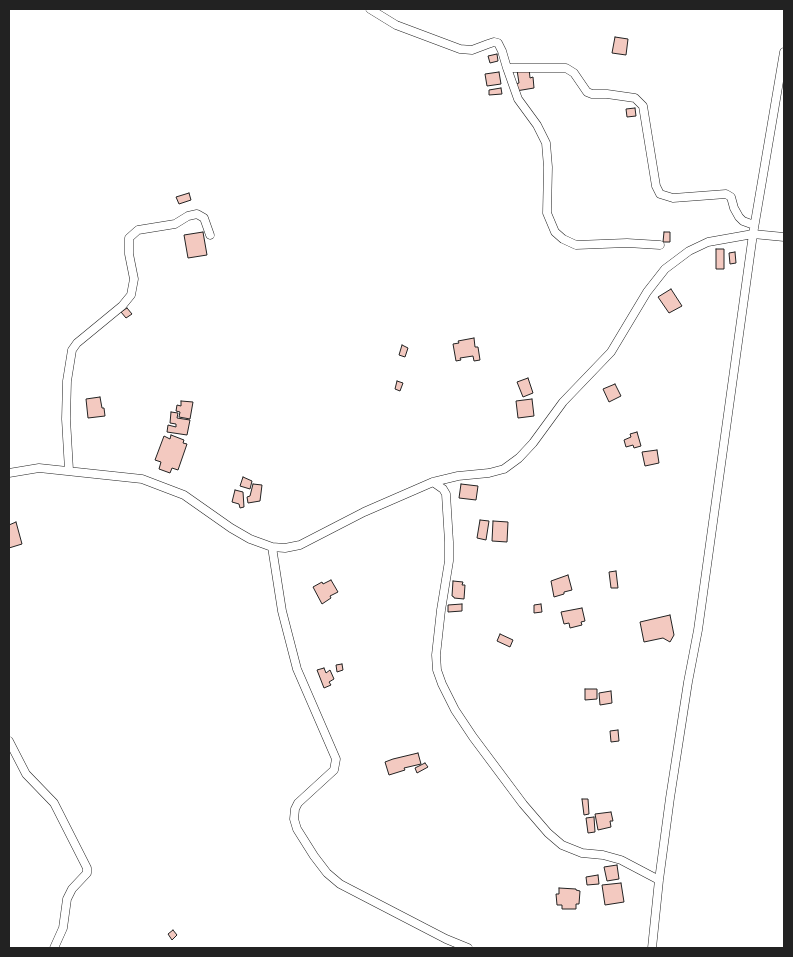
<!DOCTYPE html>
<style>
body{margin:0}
#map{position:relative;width:793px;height:957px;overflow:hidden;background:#fff;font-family:"Archivo Narrow",sans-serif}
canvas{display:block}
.frame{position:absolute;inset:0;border:10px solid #222;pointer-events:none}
</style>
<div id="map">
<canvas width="793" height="957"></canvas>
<div class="frame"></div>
</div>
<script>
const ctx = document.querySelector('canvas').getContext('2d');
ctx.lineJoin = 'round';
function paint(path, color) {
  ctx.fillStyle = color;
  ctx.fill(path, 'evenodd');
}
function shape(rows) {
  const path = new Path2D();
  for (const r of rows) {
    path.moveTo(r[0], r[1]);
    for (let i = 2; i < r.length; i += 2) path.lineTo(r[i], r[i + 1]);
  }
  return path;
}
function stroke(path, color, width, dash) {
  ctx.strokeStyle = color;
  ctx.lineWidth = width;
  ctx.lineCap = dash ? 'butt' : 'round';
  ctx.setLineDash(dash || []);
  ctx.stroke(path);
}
const building = shape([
 [615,37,628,39,626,55,612,53,615,37],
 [497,54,498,61,490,63,488,56,497,54],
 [529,68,530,78,533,77,534,88,516,91,515,84,519,83,517,70,529,68],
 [499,72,501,84,487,86,485,74,499,72],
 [501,88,502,94,489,95,489,90,501,88],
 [635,108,636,116,627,117,626,109,635,108],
 [189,193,191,200,179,204,176,197,189,193],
 [203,232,207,255,188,258,184,235,203,232],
 [664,232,670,232,670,242,663,242,664,232],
 [716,249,724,249,724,269,716,269,716,249],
 [735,252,736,263,730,264,729,253,735,252],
 [671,289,682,306,669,313,658,297,671,289],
 [127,308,132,314,126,318,121,312,127,308],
 [474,338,475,347,478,347,480,360,474,361,473,356,460,358,461,360,456,361,453,344,459,343,458,341,474,338],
 [402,345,408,348,405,357,399,355,402,345],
 [528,378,533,393,523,397,517,382,528,378],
 [397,381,403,383,400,391,395,389,397,381],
 [615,384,621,396,609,402,603,389,615,384],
 [100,397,102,408,104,408,105,416,88,418,86,399,100,397],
 [532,399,534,416,518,418,516,401,532,399],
 [181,401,193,402,190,419,179,417,180,412,176,411,177,405,181,406,181,401],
 [171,412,178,413,177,418,190,420,187,435,167,432,168,425,176,427,176,424,170,423,171,412],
 [637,432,641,446,634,448,633,445,626,447,624,440,631,437,630,434,637,432],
 [171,435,184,440,183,443,187,444,178,470,172,468,170,473,159,469,161,462,155,460,164,436,170,439,171,435],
 [657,450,659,463,645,466,642,452,657,450],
 [243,477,252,481,250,489,240,486,243,477],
 [253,484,262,485,260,501,248,503,247,497,250,496,253,484],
 [461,484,478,486,476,500,459,498,461,484],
 [235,490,243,492,244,507,240,508,239,504,232,502,235,490],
 [480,520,489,521,486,540,477,538,480,520],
 [493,521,508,522,507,542,492,541,493,521],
 [16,522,22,544,9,548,9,525,16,522],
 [616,571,618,588,611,588,609,572,616,571],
 [568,575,572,590,564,592,564,594,554,597,551,581,568,575],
 [331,580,338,592,330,596,331,598,322,604,313,587,322,582,323,584,331,580],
 [453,581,463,582,462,585,465,585,464,599,454,598,454,597,452,596,453,581],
 [462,604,462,611,448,612,448,605,462,604],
 [541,604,542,612,534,613,534,605,541,604],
 [582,608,585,621,581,622,582,625,570,628,569,623,564,624,561,612,582,608],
 [670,615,674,635,670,642,663,638,644,642,640,622,670,615],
 [500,634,513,640,510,647,497,641,500,634],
 [342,664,343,670,337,672,336,665,342,664],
 [324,668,326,673,330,670,334,679,329,682,331,685,324,688,317,670,324,668],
 [585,689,597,689,597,699,585,700,585,689],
 [611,691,612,703,600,705,599,693,611,691],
 [618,730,619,741,611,742,610,731,618,730],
 [418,753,421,764,404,768,405,770,389,775,385,762,393,759,418,753],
 [425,763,428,767,417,773,415,768,425,763],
 [582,799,588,799,589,814,584,815,582,799],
 [611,812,613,821,610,821,611,827,598,830,595,814,611,812],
 [594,817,595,832,588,833,586,818,594,817],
 [617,865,619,879,607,881,604,867,617,865],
 [598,875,599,884,587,885,586,877,598,875],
 [621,883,624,902,605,905,602,885,621,883],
 [559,888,576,889,576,890,580,891,579,904,576,904,576,909,562,909,562,905,557,905,556,894,559,894,559,888],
 [173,930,177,935,172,940,168,934,173,930]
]);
paint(building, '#f3c9c0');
stroke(building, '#222', 1);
const street = shape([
 [370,9,396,25,460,49,472,50,488,44,494,42,498,43,502,51,507,68,566,68,574,73,587,92,592,94,607,94,635,98,643,106,656,186,660,194,673,198,726,194,731,197,734,208,739,217,743,221,754,225],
 [507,68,518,99,537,125,546,143,548,167,547,213,555,232,563,239,576,245,627,243,660,245],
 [69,470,66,419,67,381,72,350,77,343,122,306,131,295,134,279,129,254,129,238,138,230,175,224,188,216,197,214,204,218,210,235],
 [9,473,39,468,142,479,184,495,231,528,250,539,272,547,285,548,300,545,364,512,433,482,458,476,489,473,504,469,519,458,533,443,563,402,611,352,647,292,665,269,689,251,708,242,753,234,784,237],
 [433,482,443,489,446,494,449,542,449,561,441,610,436,655,437,670,442,684,455,710,473,737,523,804,548,833,562,845,582,853,603,855,621,860,659,880],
 [272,547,282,611,297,669,336,759,334,770,298,803,295,809,294,819,297,829,314,856,327,873,340,884,446,939,468,948],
 [9,741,26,774,54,803,87,868,87,873,72,889,67,899,63,928,54,948],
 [652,948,659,880,670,798,688,682,698,630,753,234,784,52]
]);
stroke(street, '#222', 9);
stroke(street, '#fff', 8);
</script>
